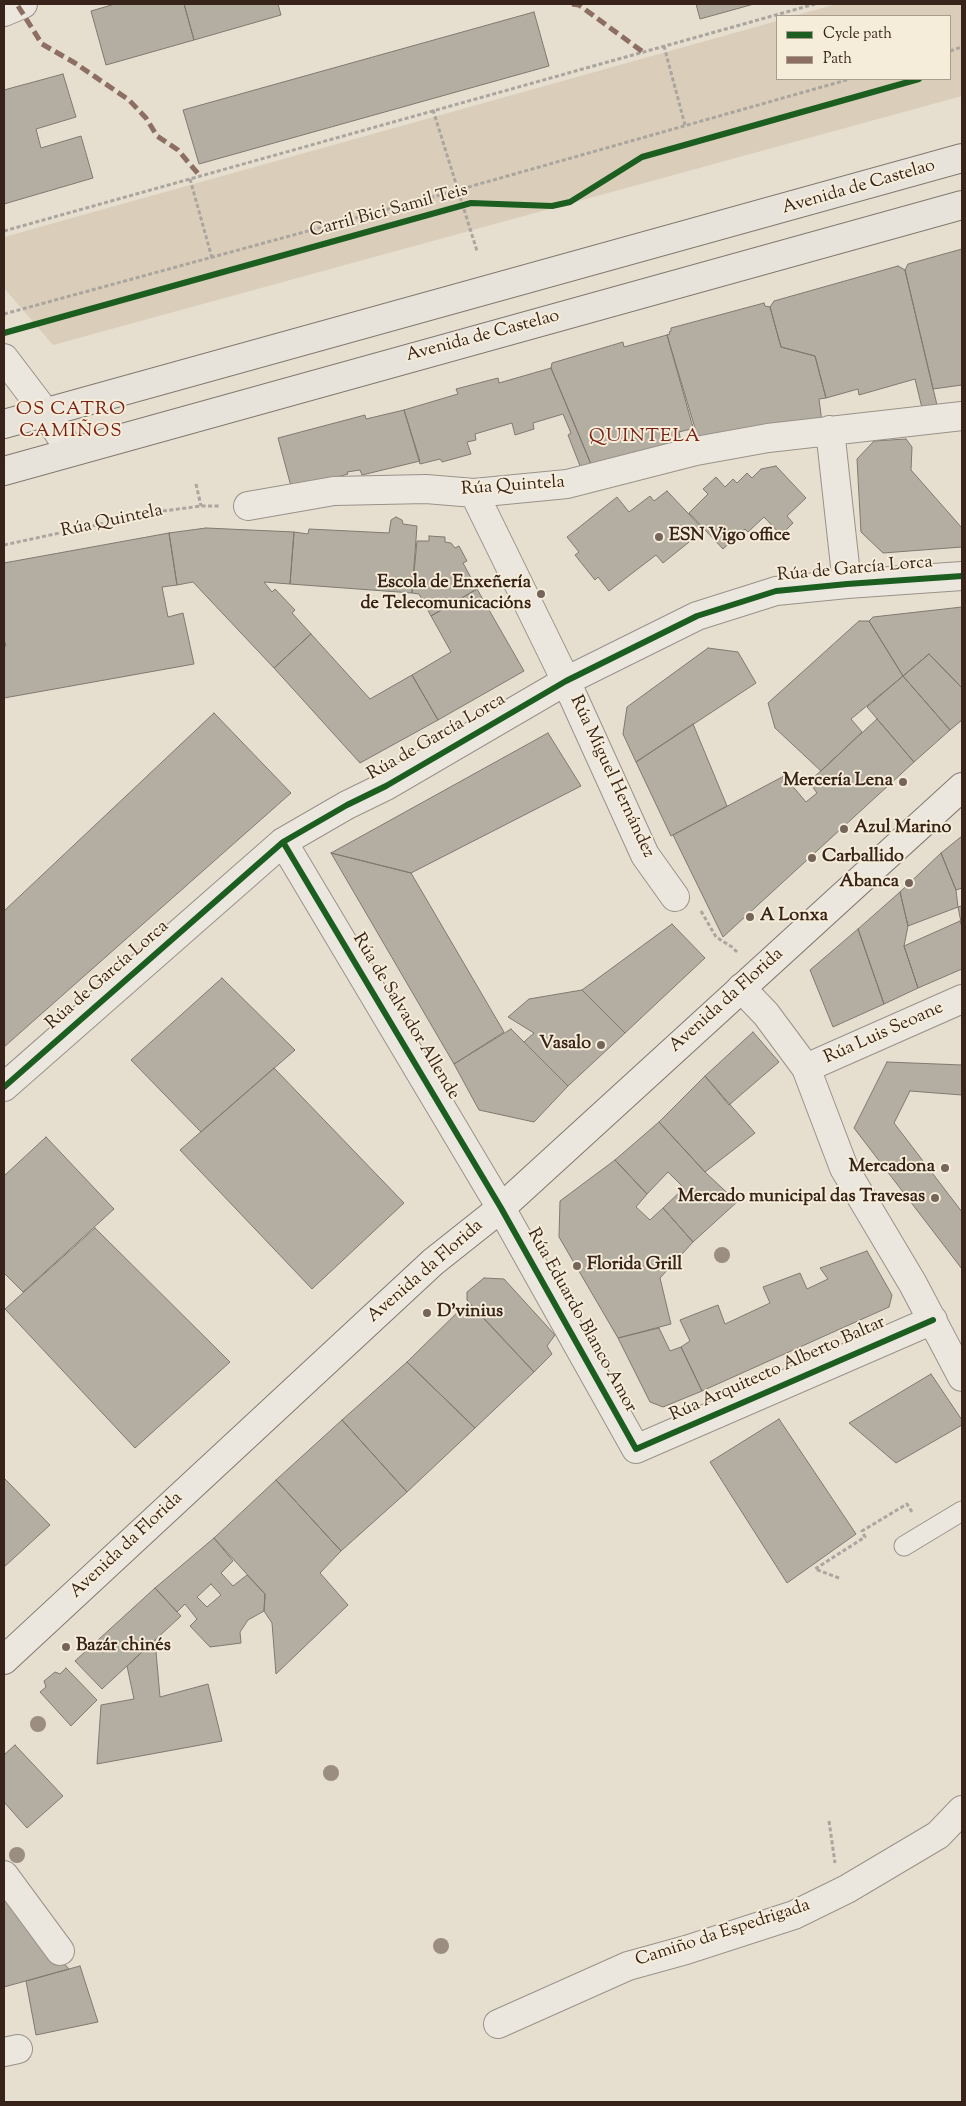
<!DOCTYPE html>
<meta charset="utf-8">
<style>
body{margin:0}
#map{position:relative;width:966px;height:2106px;overflow:hidden;background:#e6decf;font-family:"Sorts Mill Goudy",serif}
canvas{display:block}
.frame{position:absolute;inset:0;border:5px solid #372319;pointer-events:none}
.legend{position:absolute;left:776px;top:15px;width:175px;height:65px;box-sizing:border-box;background:#f5ecd9;border:1px solid #a99c8c;margin:0;padding:6px 9px;list-style:none;font-size:15px;color:#372319}
.legend li{display:flex;align-items:center;gap:10px;height:25px}
.legend b{width:25px;border:1px solid #a99c8c}
</style>
<div id="map">
<canvas width="966" height="2106"></canvas>
<div class="frame"></div>
<ul class="legend">
<li><b style="height:6px;background:#1b5e20"></b>Cycle path</li>
<li><b style="height:6px;background:#8d6e63"></b>Path</li>
</ul>
</div>
<script>
const ctx = document.querySelector('canvas').getContext('2d');
ctx.lineJoin = 'round';
function paint(path, color) {
  ctx.fillStyle = color;
  ctx.fill(path, 'evenodd');
}
function shape(rows) {
  const path = new Path2D();
  for (const r of rows) {
    path.moveTo(r[0], r[1]);
    for (let i = 2; i < r.length; i += 2) path.lineTo(r[i], r[i + 1]);
  }
  return path;
}
function stroke(path, color, width, dash) {
  ctx.strokeStyle = color;
  ctx.lineWidth = width;
  ctx.lineCap = dash ? 'butt' : 'round';
  ctx.setLineDash(dash || []);
  ctx.stroke(path);
}
function drawText(font, color, halo, rows, align = 'center') {
  ctx.font = font + ' "Sorts Mill Goudy",serif';
  ctx.lineWidth = 4;
  ctx.setLineDash([]);
  ctx.textBaseline = 'middle';
  ctx.strokeStyle = halo;
  ctx.fillStyle = color;
  for (const [text, x, y, turn = 0] of rows) {
    ctx.save();
    ctx.translate(x, y);
    ctx.rotate((+turn || 0) * Math.PI / 180);
    ctx.textAlign = isNaN(turn) ? turn : align;
    if (halo) ctx.strokeText(text, 0, 0);
    ctx.fillText(text, 0, 0);
    ctx.restore();
  }
}
paint(shape([
 [837,4,962,4,962,96,53,345,4,288,4,237,777,21,777,79,950,79,950,16,793,16]
]), '#daceba');
const building = shape([
 [115,4,184,4,194,40,106,65,91,11,115,4],
 [184,4,278,4,281,15,194,40,184,4],
 [696,4,754,4,700,19,696,4],
 [534,12,549,66,199,164,183,110,534,12],
 [63,74,76,117,36,129,41,148,81,136,93,178,4,204,4,90,63,74],
 [962,249,962,385,933,389,905,270,908,264,962,249],
 [898,266,905,270,937,405,922,408,915,379,859,395,858,389,826,398,815,356,781,347,770,307,774,301,898,266],
 [764,303,765,306,770,307,781,347,815,356,826,398,819,399,822,422,696,438,667,335,670,334,669,332,671,331,671,328,764,303],
 [667,335,695,428,679,432,681,442,593,469,551,368,552,363,623,342,624,347,667,335],
 [551,368,593,469,582,471,568,435,571,433,563,414,533,423,534,429,515,435,512,423,475,434,476,440,467,442,471,454,442,462,440,459,420,464,404,410,458,394,456,389,498,378,499,383,551,368],
 [404,410,420,461,362,475,360,470,347,472,348,474,292,490,278,438,365,415,366,419,404,410],
 [906,439,912,447,911,470,962,528,962,547,883,553,861,532,857,459,874,441,906,439],
 [776,466,806,498,787,516,793,523,781,535,764,517,748,532,745,529,723,549,689,513,708,494,703,489,716,477,725,487,733,479,737,483,747,473,752,478,761,469,776,466],
 [667,491,704,530,663,563,656,555,609,591,598,577,595,580,575,555,579,552,567,537,617,497,629,512,650,496,654,501,667,491],
 [396,517,402,520,403,524,417,526,412,593,290,584,294,532,308,534,309,529,389,533,391,520,396,517],
 [206,528,294,532,290,584,264,582,272,592,275,589,295,610,292,613,311,634,274,668,193,582,177,585,169,533,206,528],
 [169,533,177,585,162,587,168,617,183,613,194,664,4,698,4,646,6,646,4,639,4,563,169,533],
 [429,536,445,537,445,542,451,543,455,548,459,546,467,561,463,563,477,589,431,616,419,594,412,593,417,541,429,541,429,536],
 [477,589,524,671,438,720,412,675,451,652,431,616,477,589],
 [962,607,962,688,929,654,903,676,869,621,873,617,962,607],
 [859,621,869,621,903,676,851,719,862,732,821,771,775,728,768,703,859,621],
 [311,634,370,699,412,675,438,720,360,763,274,668,311,634],
 [708,648,738,652,756,683,636,762,623,734,627,707,708,648],
 [929,654,962,688,962,720,950,730,903,676,929,654],
 [903,676,950,730,914,762,867,707,903,676],
 [214,713,291,793,4,1047,4,911,214,713],
 [877,719,914,762,723,937,673,835,784,776,806,802,817,793,812,786,816,782,812,779,877,719],
 [693,724,727,806,671,836,636,762,693,724],
 [548,733,581,786,411,873,331,853,548,733],
 [962,836,962,888,956,890,941,853,962,836],
 [331,853,411,873,504,1032,454,1064,331,853],
 [941,853,956,890,958,907,908,926,900,892,941,853],
 [900,892,908,926,904,946,918,988,884,1004,858,929,900,892],
 [962,906,962,927,958,907,962,906],
 [960,921,962,927,962,969,918,988,904,946,960,921],
 [672,924,705,958,625,1033,582,990,672,924],
 [858,929,884,1004,833,1027,810,970,858,929],
 [222,978,295,1050,201,1132,131,1060,222,978],
 [582,990,625,1033,568,1086,524,1042,534,1033,508,1017,529,999,582,990],
 [511,1029,568,1086,534,1122,479,1110,454,1064,511,1029],
 [753,1032,779,1062,729,1105,705,1076,753,1032],
 [887,1062,962,1065,962,1269,854,1128,887,1062],
 [274,1068,404,1203,312,1289,180,1150,274,1068],
 [705,1076,755,1133,705,1172,659,1122,705,1076],
 [910,1091,962,1095,962,1212,894,1123,910,1091],
 [659,1122,705,1172,737,1202,693,1242,663,1208,684,1188,668,1172,647,1194,615,1160,659,1122],
 [46,1137,114,1209,23,1292,4,1273,4,1176,46,1137],
 [615,1160,647,1194,636,1207,650,1220,663,1208,693,1242,660,1278,671,1324,618,1338,559,1237,560,1201,615,1160],
 [95,1228,230,1362,135,1448,5,1309,95,1228],
 [867,1251,892,1295,889,1307,702,1391,681,1347,690,1341,680,1320,718,1305,725,1324,770,1303,763,1287,800,1273,807,1289,828,1279,820,1268,867,1251],
 [484,1278,504,1279,555,1335,547,1346,552,1354,534,1372,467,1300,467,1292,484,1278],
 [468,1302,534,1372,475,1428,407,1362,468,1302],
 [659,1328,670,1351,681,1347,702,1391,663,1407,650,1402,618,1338,659,1328],
 [407,1362,475,1428,407,1492,342,1420,407,1362],
 [931,1374,962,1420,962,1425,896,1463,849,1423,931,1374],
 [779,1419,856,1534,787,1583,710,1462,779,1419],
 [342,1420,407,1492,341,1551,276,1480,342,1420],
 [4,1478,50,1525,4,1567,4,1478],
 [276,1480,341,1551,320,1573,348,1605,276,1674,272,1623,264,1611,265,1594,214,1538,276,1480],
 [214,1538,233,1561,221,1573,233,1586,247,1575,265,1594,264,1611,248,1620,240,1632,241,1643,210,1647,190,1626,197,1619,185,1604,177,1612,155,1588,214,1538],
 [211,1584,221,1595,207,1607,197,1597,211,1584],
 [155,1588,181,1616,102,1689,75,1661,155,1588],
 [155,1640,160,1697,208,1684,222,1741,97,1764,101,1705,134,1699,127,1666,155,1640],
 [66,1668,97,1700,71,1726,40,1692,46,1687,44,1681,55,1672,60,1674,66,1668],
 [15,1745,63,1796,27,1828,4,1802,4,1755,15,1745],
 [4,1898,69,1969,4,1987,4,1898],
 [80,1966,98,2022,36,2035,26,1981,80,1966]
]);
paint(building, '#b4ada2');
stroke(building, '#807970', 1);
const lane = shape([
 [904,1546,962,1511]
]);
const street = shape([
 [4,12,23,4],
 [4,358,45,412,71,452],
 [830,430,847,584],
 [474,493,566,681,645,855,675,897],
 [248,506,334,491,426,489,474,493,567,484,696,451,768,438,962,416],
 [283,842,501,1208,636,1449,933,1320],
 [741,988,766,1014,806,1068,844,1168,913,1284,962,1377],
 [806,1068,962,999],
 [4,1087,283,842,347,805,386,786,566,681,697,616,776,591,847,584,962,576],
 [4,1875,60,1951],
 [498,2024,628,1966,686,1950,794,1915,847,1889,938,1835,962,1810],
 [4,2052,18,2049]
]);
const secondary = shape([
 [4,1660,433,1262,501,1208,962,787]
]);
const primary = shape([
 [4,424,962,158],
 [4,471,962,205]
]);
stroke(lane, '#999289', 21);
stroke(street, '#999289', 30);
stroke(secondary, '#807970', 30);
stroke(primary, '#807970', 30);
stroke(shape([
 [664,46,685,125],
 [950,51,962,47],
 [433,110,477,251],
 [190,179,212,258],
 [4,231,815,4],
 [4,314,458,190,850,79],
 [196,484,201,506],
 [4,545,156,512,201,506,219,506],
 [701,911,716,937,732,947,737,952],
 [839,1578,815,1569,865,1537,862,1531,907,1504,912,1512],
 [829,1821,835,1863]
]), '#aaa59e', 3, [4, 2.5]);
stroke(lane, '#ebe7df', 19);
stroke(street, '#ebe7df', 28);
stroke(secondary, '#ebe7df', 28);
stroke(primary, '#e8e3da', 28);
stroke(shape([
 [572,4,579,5,643,52],
 [18,6,42,44,75,63,129,100,146,118,157,136,178,150,200,176]
]), '#8d6e63', 5, [10, 5]);
stroke(shape([
 [4,333,471,203,552,206,570,202,642,157,919,79],
 [283,842,501,1208,636,1449,933,1320],
 [4,1087,283,842,347,805,386,786,566,681,697,616,776,591,847,584,962,576]
]), '#1b5e20', 6);
ctx.fillStyle = '#9b8d7f';
for (const [x, y] of [
 [722,1255],
 [38,1724],
 [331,1773],
 [17,1855],
 [441,1946]
]) {
  ctx.beginPath();
  ctx.arc(x, y, 8, 0, 2 * Math.PI);
  ctx.fill();
}
for (const [x, y, r, color] of [
 [659,537,5,"#746459"],
 [541,594,5,"#746459"],
 [903,782,5,"#746459"],
 [844,829,5,"#746459"],
 [812,858,5,"#746459"],
 [909,883,5,"#746459"],
 [750,917,5,"#746459"],
 [601,1045,5,"#746459"],
 [945,1168,5,"#746459"],
 [935,1198,5,"#746459"],
 [577,1266,5,"#746459"],
 [427,1313,5,"#746459"],
 [66,1647,5,"#746459"]
]) {
  const dot = new Path2D();
  dot.arc(x, y, r, 0, 2 * Math.PI);
  ctx.fillStyle = color;
  ctx.fill(dot);
  stroke(dot, '#f5ecd9', 2);
}
drawText('18px', '#372319', '#f5ecd9', [
 ["Avenida de Castelao",859,188,-16],
 ["Carril Bici Samil Teis",389,212,-15],
 ["Avenida de Castelao",483,337,-15],
 ["Rúa Quintela",513,487,-4],
 ["Rúa Quintela",112,522,-12],
 ["Rúa de García Lorca",855,570,-5],
 ["Rúa de García Lorca",437,738,-30],
 ["Rúa Miguel Hernández",611,777,65],
 ["Rúa de García Lorca",108,976,-41],
 ["Avenida da Florida",727,1001,-42],
 ["Rúa de Salvador Allende",405,1017,59],
 ["Rúa Luis Seoane",884,1034,-24],
 ["Avenida da Florida",426,1272,-41],
 ["Rúa Eduardo Blanco Amor",581,1321,61],
 ["Rúa Arquitecto Alberto Baltar",778,1370,-24],
 ["Avenida da Florida",127,1546,-43],
 ["Camiño da Espedrigada",723,1934,-18]
]);
drawText('bold 18px', '#372319', '#f5ecd9', [
 ["ESN Vigo office",669,537],
 ["Escola de Enxeñería",531,584,"right"],
 ["de Telecomunicacións",531,605,"right"],
 ["Mercería Lena",893,782,"right"],
 ["Azul Marino",854,829],
 ["Carballido",822,858],
 ["Abanca",899,883,"right"],
 ["A Lonxa",760,917],
 ["Vasalo",591,1045,"right"],
 ["Mercadona",935,1168,"right"],
 ["Mercado municipal das Travesas",925,1198,"right"],
 ["Florida Grill",587,1266],
 ["D'vinius",437,1313],
 ["Bazár chinés",76,1647]
], 'left');
ctx.letterSpacing = '1px';
drawText('19px', '#7a1f14', '#f5ecd9', [
 ["OS CATRO",71,411],
 ["CAMIÑOS",71,433],
 ["QUINTELA",645,438]
]);
ctx.letterSpacing = '0px';
</script>
